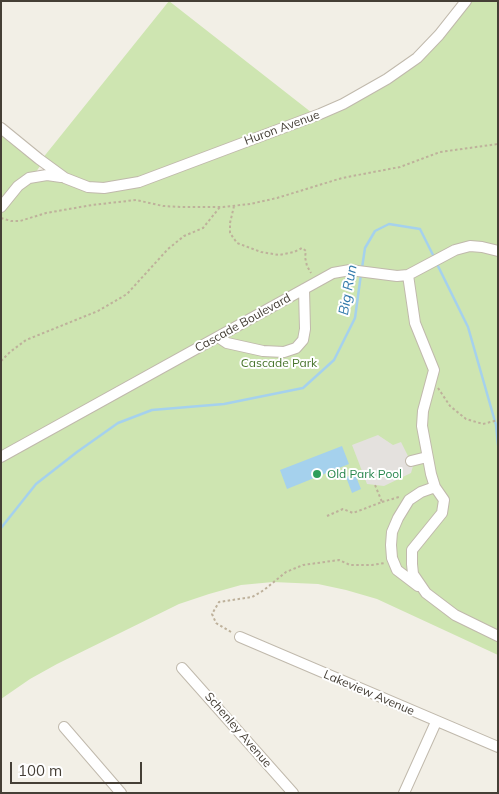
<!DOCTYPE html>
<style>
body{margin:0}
#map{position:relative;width:499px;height:794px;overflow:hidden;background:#f2efe6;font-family:Mulish,sans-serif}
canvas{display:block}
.frame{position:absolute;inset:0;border:2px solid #453f36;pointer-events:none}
.scale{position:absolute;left:10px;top:762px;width:132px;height:22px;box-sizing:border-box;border:2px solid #453f36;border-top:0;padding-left:6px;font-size:15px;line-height:18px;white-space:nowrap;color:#453f36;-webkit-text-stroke:4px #fff;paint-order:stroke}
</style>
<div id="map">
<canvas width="499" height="794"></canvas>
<div class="frame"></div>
<div class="scale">100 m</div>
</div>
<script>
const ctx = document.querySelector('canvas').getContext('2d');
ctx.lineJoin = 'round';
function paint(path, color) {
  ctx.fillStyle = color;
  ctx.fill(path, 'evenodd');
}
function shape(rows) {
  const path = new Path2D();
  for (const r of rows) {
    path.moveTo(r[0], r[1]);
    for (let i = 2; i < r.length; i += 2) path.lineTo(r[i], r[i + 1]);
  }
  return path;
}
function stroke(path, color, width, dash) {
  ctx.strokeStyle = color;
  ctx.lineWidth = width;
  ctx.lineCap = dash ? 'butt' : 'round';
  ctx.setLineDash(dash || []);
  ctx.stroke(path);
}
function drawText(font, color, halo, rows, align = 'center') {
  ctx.font = font + ' Mulish,sans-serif';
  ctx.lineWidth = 4;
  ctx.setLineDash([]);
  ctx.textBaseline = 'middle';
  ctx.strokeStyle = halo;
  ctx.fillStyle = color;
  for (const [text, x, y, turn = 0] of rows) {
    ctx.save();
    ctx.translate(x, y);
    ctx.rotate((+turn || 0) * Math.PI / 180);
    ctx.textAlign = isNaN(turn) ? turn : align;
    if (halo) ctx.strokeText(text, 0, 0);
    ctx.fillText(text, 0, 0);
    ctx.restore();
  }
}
paint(shape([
 [169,1,316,116,417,58,466,1,498,1,498,655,377,599,346,590,318,584,273,582,241,585,209,594,179,604,57,664,30,679,1,699,1,128,40,166,34,175,47,175,42,159]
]), '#cee5b1');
paint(shape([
 [378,435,393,445,401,442,413,466,411,473,384,486,367,484,352,445]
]), '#e4e1de');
paint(shape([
 [342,446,349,464,287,489,280,470],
 [355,474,361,489,352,493,346,477]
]), '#a5d1ed');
stroke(shape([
 [436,262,468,327,496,425,498,445],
 [362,268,365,248,375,231,389,224,420,229,434,257],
 [1,528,36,484,77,452,118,423,152,410,224,404,303,388,334,360,355,318,361,274]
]), '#a5d1ed', 2.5);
const minor = shape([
 [1,128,39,159,65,178,88,187,104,188,139,182,320,114,343,104,387,79,417,58,439,35,466,1],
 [1,207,18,186,29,178,47,175,61,177],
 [408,275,415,323,434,370,423,411,422,426,431,474,435,487,444,500,442,513,412,550,412,564,413,574,426,593,455,615,498,636],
 [218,337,227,343,263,351,284,352,296,348,303,340,305,329,304,289],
 [1,457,333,273,350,270,397,276,408,275,455,250,470,246,482,247,498,251],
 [411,461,427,457],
 [418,586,397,570,392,558,391,545,392,532,398,518,409,500,421,492,435,487],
 [240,637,498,747],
 [182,668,293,793],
 [64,727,121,793],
 [404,793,436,722]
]);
stroke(minor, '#c0b9ac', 12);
stroke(shape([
 [234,206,230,223,230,233,237,243,261,252,279,255,294,252,302,248,306,251,305,257,307,266,311,273],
 [1,218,11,221,20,221,46,213,92,205,136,200,163,206,181,207,223,207,250,204,277,198,342,178,400,167,440,152,498,144],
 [1,361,10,352,26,340,98,311,127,294,168,249,184,236,203,228,220,207],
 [438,388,450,406,466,419,483,424,498,420],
 [382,502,399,497],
 [327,516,343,509,353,513,382,502,375,485],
 [231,632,216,623,212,614,219,602,252,597,264,590,286,572,303,565,339,560,350,565,372,565,385,563]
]), '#beb19b', 2, [2.5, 2.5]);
stroke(minor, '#fff', 10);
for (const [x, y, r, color] of [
 [317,474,5,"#2e9e5b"]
]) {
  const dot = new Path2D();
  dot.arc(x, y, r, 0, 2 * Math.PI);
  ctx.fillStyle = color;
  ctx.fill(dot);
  stroke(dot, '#fff', 2);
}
drawText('12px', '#453f36', '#fff', [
 ["Huron Avenue",282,128,-20],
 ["Cascade Boulevard",243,323,-29],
 ["Lakeview Avenue",369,693,23],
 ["Schenley Avenue",238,730,49]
]);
drawText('12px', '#48742c', '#fff', [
 ["Cascade Park",279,363]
]);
drawText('12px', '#27864d', '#fff', [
 ["Old Park Pool",327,474]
], 'left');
drawText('italic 14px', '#347bac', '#fff', [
 ["Big Run",348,290,-80]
]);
</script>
